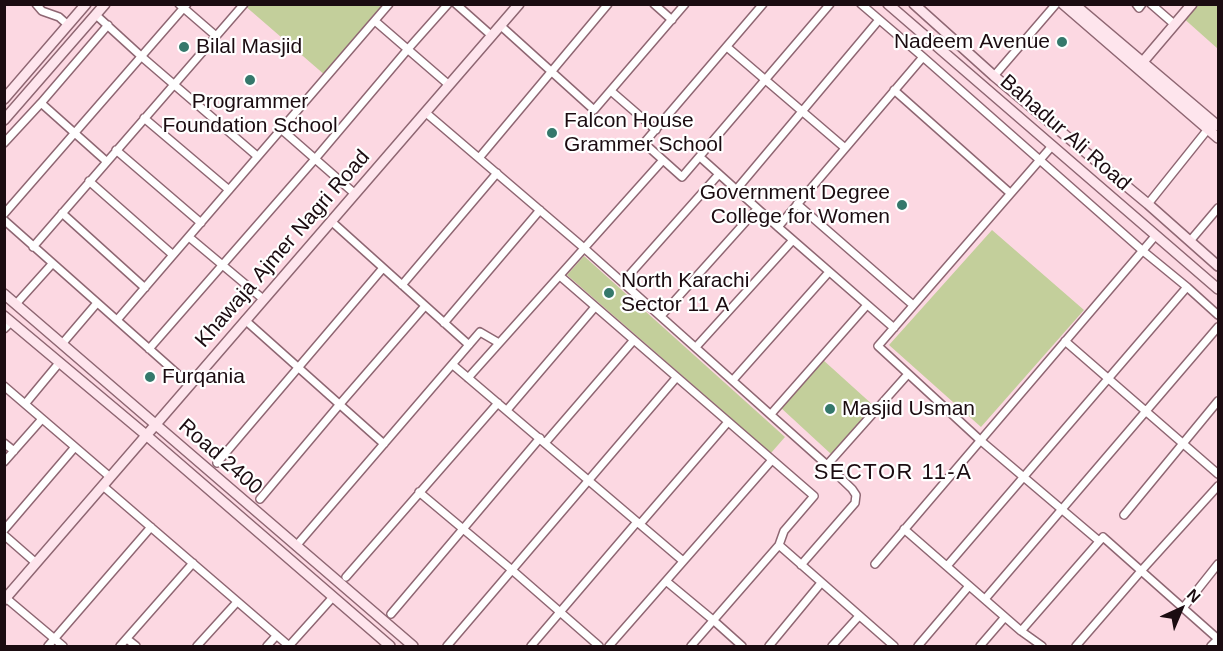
<!DOCTYPE html>
<style>
body{margin:0}
#map{position:relative;width:1223px;height:651px;overflow:hidden;background:#fcd8e2;font-family:Helvetica,sans-serif}
canvas{display:block}
.frame{position:absolute;inset:0;border:6px solid #1b0c11;pointer-events:none}
.north{position:absolute;left:1151px;top:579px;width:60px;height:60px;-webkit-text-stroke:4px #fff;paint-order:stroke;rotate:44deg;font-size:16px;font-weight:700;line-height:24px;text-align:center;color:#1b0c11}
.north::after{content:'';display:block;margin:auto;width:21px;height:27px;background:#1b0c11;clip-path:polygon(50% 0,100% 100%,50% 72%,0 100%)}
</style>
<div id="map">
<canvas width="1223" height="651"></canvas>
<div class="frame"></div>
<div class="north">N</div>
</div>
<script>
const ctx = document.querySelector('canvas').getContext('2d');
ctx.lineJoin = 'round';
function paint(path, color) {
  ctx.fillStyle = color;
  ctx.fill(path, 'evenodd');
}
function shape(rows) {
  const path = new Path2D();
  for (const r of rows) {
    path.moveTo(r[0], r[1]);
    for (let i = 2; i < r.length; i += 2) path.lineTo(r[i], r[i + 1]);
  }
  return path;
}
function stroke(path, color, width, dash) {
  ctx.strokeStyle = color;
  ctx.lineWidth = width;
  ctx.lineCap = dash ? 'butt' : 'round';
  ctx.setLineDash(dash || []);
  ctx.stroke(path);
}
function drawText(font, color, halo, rows, align = 'center') {
  ctx.font = font + ' Helvetica,sans-serif';
  ctx.lineWidth = 4.5;
  ctx.setLineDash([]);
  ctx.textBaseline = 'middle';
  ctx.strokeStyle = halo;
  ctx.fillStyle = color;
  for (const [text, x, y, turn = 0] of rows) {
    ctx.save();
    ctx.translate(x, y);
    ctx.rotate((+turn || 0) * Math.PI / 180);
    ctx.textAlign = isNaN(turn) ? turn : align;
    if (halo) ctx.strokeText(text, 0, 0);
    ctx.fillText(text, 0, 0);
    ctx.restore();
  }
}
paint(shape([
 [244,5,388,5,326,76],
 [1192,5,1218,5,1218,49,1181,16],
 [992,230,1084,310,981,427,889,345],
 [584,256,785,437,771,453,567,275],
 [822,359,874,406,831,454,780,407]
]), '#c3cf9b');
const street = shape([
 [36,4,42,11,59,17,68,25],
 [179,4,216,36],
 [456,4,492,36],
 [654,4,672,20],
 [763,4,644,143,682,177,830,4],
 [861,4,923,57,1143,251,1187,287,1218,315],
 [1136,4,1139,8,1142,4],
 [1151,4,1174,24],
 [96,15,142,57,257,156],
 [375,21,449,85],
 [501,26,594,110,685,4],
 [727,47,845,148],
 [994,76,1056,4],
 [894,90,1010,193],
 [611,91,656,130],
 [41,103,106,161],
 [425,112,584,248,827,465,852,489,856,495,855,503,801,565],
 [144,118,229,190],
 [281,129,354,193],
 [4,143,41,103,108,25],
 [1052,146,878,346,980,440,1099,541],
 [116,150,201,223],
 [700,157,778,227,894,328],
 [479,158,608,4],
 [89,181,173,255],
 [736,190,878,21],
 [797,204,913,305],
 [1148,204,1208,129],
 [62,213,145,288],
 [4,214,187,4],
 [4,220,190,385],
 [331,221,469,345],
 [778,227,923,57],
 [189,237,263,299],
 [1190,241,1218,208],
 [33,247,244,4],
 [560,276,814,496,784,531,779,545,691,646],
 [623,282,719,174],
 [402,285,497,173],
 [16,304,52,264],
 [661,316,757,209],
 [117,320,389,4],
 [245,320,384,444],
 [444,323,540,210],
 [4,329,11,322],
 [1065,341,1218,474],
 [62,344,97,303],
 [696,347,793,240],
 [149,349,315,159,408,49,448,4],
 [453,365,683,561],
 [468,378,663,160],
 [733,380,829,272],
 [4,386,110,477],
 [25,404,59,363],
 [507,410,595,307],
 [771,414,867,305],
 [4,443,14,451],
 [545,443,633,341],
 [4,462,42,419],
 [217,463,383,268],
 [827,465,908,374],
 [103,486,289,646],
 [419,492,512,570,599,646],
 [260,499,340,404,425,306],
 [1124,515,1218,401],
 [640,524,728,422],
 [904,529,1021,631,1042,646],
 [4,530,75,447],
 [4,535,36,563],
 [779,545,894,646],
 [296,546,480,332,499,343],
 [875,564,1156,235],
 [947,566,1187,287],
 [346,577,498,403],
 [666,581,713,620,742,646],
 [6,598,63,646],
 [985,599,1218,327],
 [1183,608,1218,564],
 [391,614,540,438],
 [1021,631,1103,537,1218,639,1211,646],
 [127,639,136,646],
 [48,646,151,527],
 [120,646,193,563],
 [197,646,237,602],
 [267,646,276,636],
 [289,646,333,597],
 [447,646,676,378],
 [531,646,637,522],
 [609,646,772,460],
 [769,646,821,583],
 [832,646,859,616],
 [918,646,969,586],
 [980,646,1005,617],
 [1076,646,1141,571,1218,486]
]);
const secondary = shape([
 [888,4,1218,289],
 [914,4,994,76,1148,204,1218,266],
 [1063,4,1218,138],
 [1074,4,1218,126],
 [1141,64,1192,4],
 [4,99,86,4],
 [4,120,105,4],
 [4,294,413,646],
 [4,316,146,435,390,646],
 [4,600,519,4]
]);
stroke(street, '#8e6672', 10);
stroke(secondary, '#8e6672', 12);
stroke(street, '#fff', 7);
stroke(secondary, '#fee5ed', 9);
for (const [x, y, r, color] of [
 [1062,42,6,"#35786b"],
 [184,47,6,"#35786b"],
 [250,80,6,"#35786b"],
 [552,133,6,"#35786b"],
 [902,205,6,"#35786b"],
 [609,293,6,"#35786b"],
 [150,377,6,"#35786b"],
 [830,409,6,"#35786b"]
]) {
  const dot = new Path2D();
  dot.arc(x, y, r, 0, 2 * Math.PI);
  ctx.fillStyle = color;
  ctx.fill(dot);
  stroke(dot, '#fff', 2);
}
drawText('21px', '#1b0c11', '#fff', [
 ["Nadeem Avenue",1050,42,"right"],
 ["Bilal Masjid",196,47],
 ["Programmer",250,102,"center"],
 ["Foundation School",250,126,"center"],
 ["Falcon House",564,121],
 ["Grammer School",564,145],
 ["Government Degree",890,193,"right"],
 ["College for Women",890,217,"right"],
 ["North Karachi",621,281],
 ["Sector 11 A",621,305],
 ["Furqania",162,377],
 ["Masjid Usman",842,409]
], 'left');
drawText('21px', '#1b0c11', '#fff', [
 ["Bahadur Ali Road",1065,133,41],
 ["Khawaja Ajmer Nagri Road",283,249,-49],
 ["Road 2400",220,457,41]
]);
ctx.letterSpacing = '1.5px';
drawText('22px', '#1b0c11', '#fff', [
 ["SECTOR 11-A",893,473]
]);
ctx.letterSpacing = '0px';
</script>
